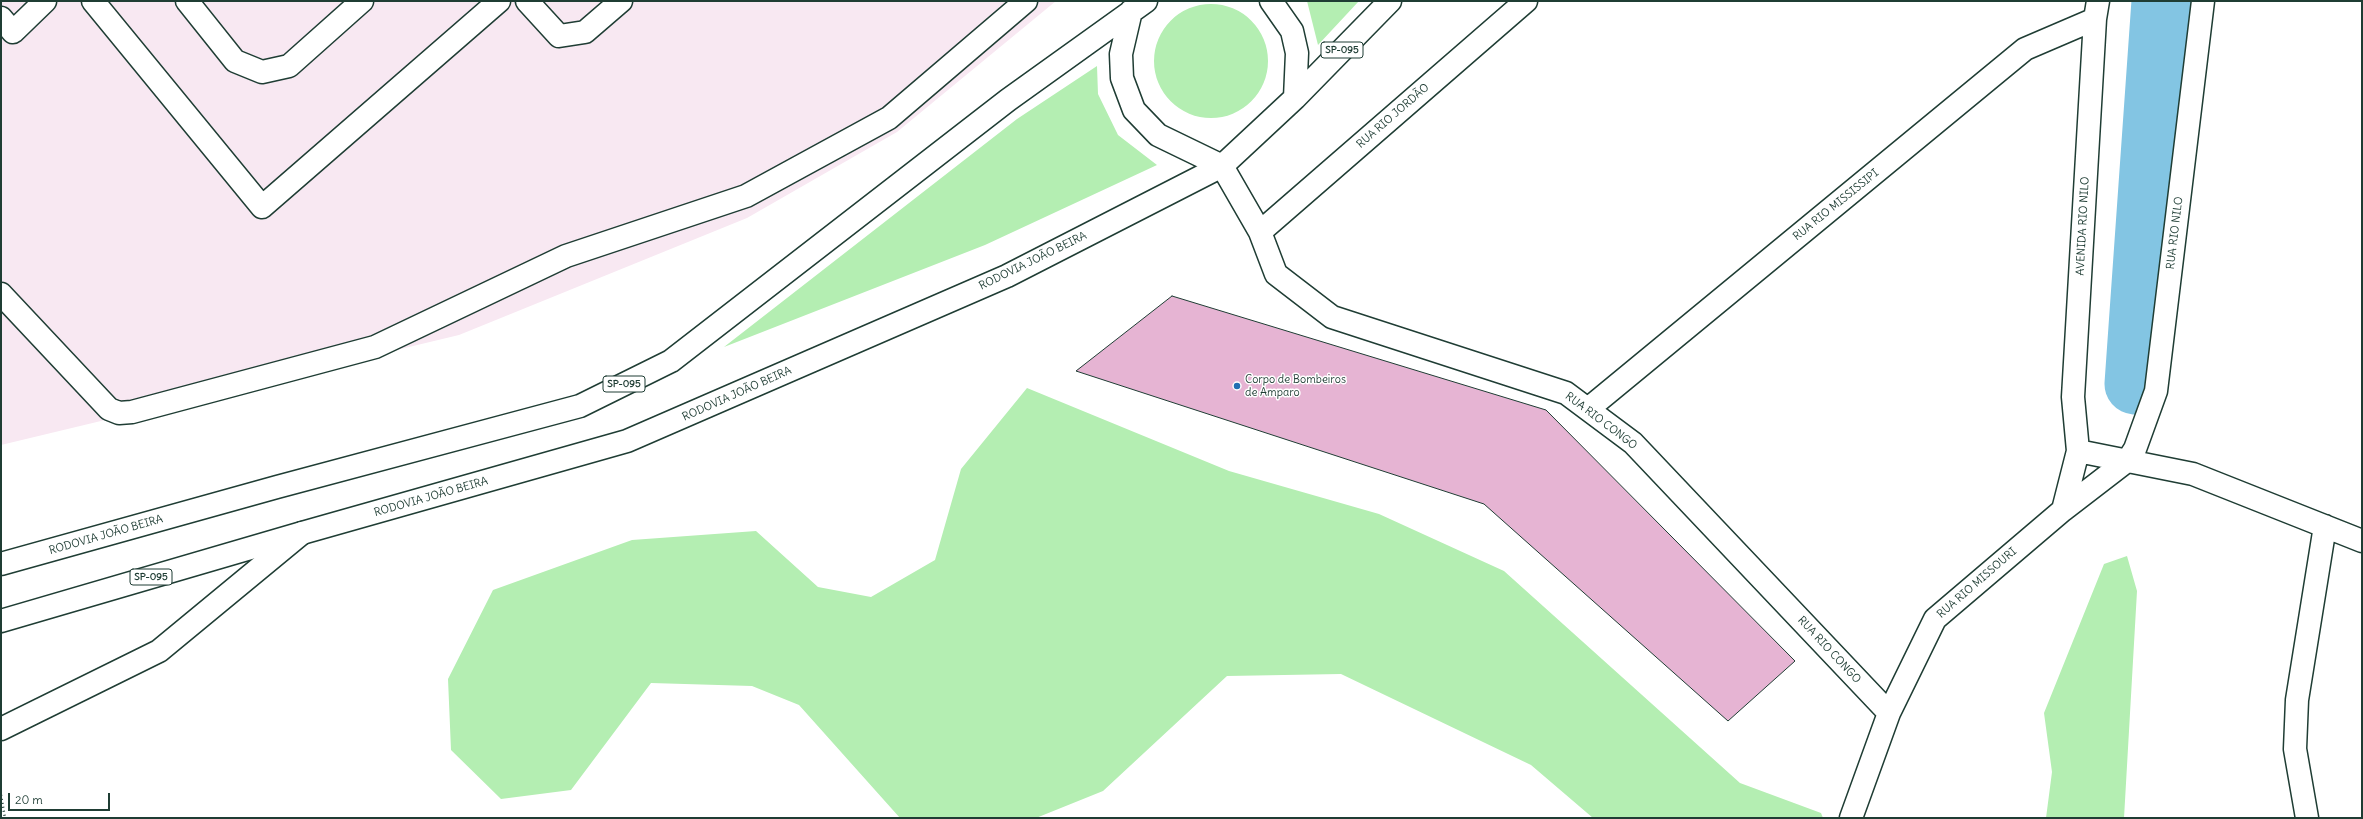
<!DOCTYPE html>
<meta charset="utf-8">
<style>
body{margin:0}
#map{position:relative;width:2363px;height:819px;overflow:hidden;background:#fff;font-family:Delius,sans-serif}
canvas{display:block}
.frame{position:absolute;inset:0;border:2px solid #1f3d34;pointer-events:none}
.scale{position:absolute;left:8px;top:793px;width:102px;height:18px;box-sizing:border-box;border:2px solid #1f3d34;border-top:0;padding-left:5px;font-size:12px;line-height:14px;white-space:nowrap;color:#1f3d34;-webkit-text-stroke:3px #fff;paint-order:stroke}
</style>
<div id="map">
<canvas width="2363" height="819"></canvas>
<div class="frame"></div>
<div class="scale">20 m</div>
</div>
<script>
const ctx = document.querySelector('canvas').getContext('2d');
ctx.lineJoin = 'round';
function paint(path, color) {
  ctx.fillStyle = color;
  ctx.fill(path, 'evenodd');
}
function shape(rows) {
  const path = new Path2D();
  for (const r of rows) {
    if (r.length === 3) {
      path.moveTo(r[0] + r[2], r[1]);
      path.arc(r[0], r[1], r[2], 0, 2 * Math.PI);
      continue;
    }
    path.moveTo(r[0], r[1]);
    for (let i = 2; i < r.length; i += 2) path.lineTo(r[i], r[i + 1]);
  }
  return path;
}
function stroke(path, color, width, dash) {
  ctx.strokeStyle = color;
  ctx.lineWidth = width;
  ctx.lineCap = dash ? 'butt' : 'round';
  ctx.setLineDash(dash || []);
  ctx.stroke(path);
}
function drawText(font, color, halo, rows, align = 'center') {
  ctx.font = font + ' Delius,sans-serif';
  ctx.lineWidth = 3;
  ctx.setLineDash([]);
  ctx.textBaseline = 'middle';
  ctx.strokeStyle = halo;
  ctx.fillStyle = color;
  for (const [text, x, y, turn = 0] of rows) {
    ctx.save();
    ctx.translate(x, y);
    ctx.rotate((+turn || 0) * Math.PI / 180);
    ctx.textAlign = isNaN(turn) ? turn : align;
    if (halo) ctx.strokeText(text, 0, 0);
    ctx.fillText(text, 0, 0);
    ctx.restore();
  }
}
paint(shape([
 [1,1,1056,1,897,132,747,218,459,335,1,445]
]), '#f8e8f2');
paint(shape([
 [1307,1,1359,1,1318,45],
 [1211,61,57],
 [1097,66,1098,94,1118,135,1157,165,985,245,724,347,1017,119],
 [1027,388,1229,471,1379,514,1504,571,1740,783,1821,813,1823,818,1593,818,1531,765,1341,674,1227,676,1103,791,1036,818,900,818,799,705,752,686,651,683,571,790,501,799,451,750,448,679,493,590,632,540,756,531,818,587,871,597,935,560,961,469],
 [2127,556,2137,591,2124,818,2046,818,2052,772,2044,713,2104,564]
]), '#b4eeb2');
stroke(shape([
 [2135,384,2162,1]
]), '#83c5e3', 61);
const building = shape([
 [1172,296,1546,410,1795,661,1728,721,1484,504,1076,371,1172,296]
]);
paint(building, '#e6b4d3');
stroke(building, '#1f3d34', 1);
const minor = shape([
 [93,1,262,207,499,1],
 [187,1,235,61,262,72,289,66,362,1],
 [527,1,559,36,585,32,621,1],
 [1,18,13,32,45,1],
 [1222,166,1260,232,1276,274,1332,317,1566,393,1633,443,1889,713],
 [1260,232,1526,1],
 [1,294,109,409,119,413,132,412,375,347,566,256,746,196,889,118,1026,1],
 [1588,409,2025,49,2095,19],
 [2078,451,2193,474,2362,541],
 [2063,510,2078,451,2073,397,2095,19,2098,1],
 [1,729,159,651,302,533],
 [1851,818,1889,713,1935,619,2063,510,2128,460,2135,449,2156,391,2203,1],
 [2307,818,2295,749,2297,700,2325,526]
]);
const major = shape([
 [1271,1,1292,31,1297,53,1295,98],
 [1131,11,1121,54,1122,78,1134,110,1158,135,1222,166],
 [1,564,277,487,580,406,671,361,1008,100,1146,1],
 [1,621,302,533,627,441,1007,276,1222,166,1295,98,1390,1]
]);
stroke(minor, '#1f3d34', 25);
stroke(major, '#1f3d34', 25);
stroke(shape([
 [1,795,5,818]
]), '#1f3d34', 2.5, [1, 3]);
stroke(minor, '#fff', 22);
stroke(major, '#fff', 22);
for (const [x, y, r, color] of [
 [1237,386,4,"#1f6fb2"]
]) {
  const dot = new Path2D();
  dot.arc(x, y, r, 0, 2 * Math.PI);
  ctx.fillStyle = color;
  ctx.fill(dot);
  stroke(dot, '#fff', 1.5);
}
for (const [x, y, w] of [
 [1342,50,42],
 [624,384,42],
 [151,577,42]
]) {
  const box = new Path2D();
  box.roundRect(x - w / 2, y - 8, w, 16, 3);
  ctx.fillStyle = '#fff';
  ctx.fill(box);
  stroke(box, '#1f3d34', 1);
}
drawText('bold 10px', '#1f3d34', null, [
 ["SP-095",1342,50],
 ["SP-095",624,384],
 ["SP-095",151,577]
]);
drawText('11px', '#1f3d34', '#fff', [
 ["RUA RIO JORDÃO",1393,116,-41],
 ["RUA RIO MISSISSIPI",1836,205,-39],
 ["AVENIDA RIO NILO",2083,226,-87],
 ["RUA RIO NILO",2175,233,-83],
 ["RODOVIA JOÃO BEIRA",1033,261,-26],
 ["RODOVIA JOÃO BEIRA",737,394,-24],
 ["RUA RIO CONGO",1601,421,37],
 ["RODOVIA JOÃO BEIRA",431,497,-16],
 ["RODOVIA JOÃO BEIRA",106,535,-16],
 ["RUA RIO MISSOURI",1977,583,-41],
 ["RUA RIO CONGO",1829,650,47]
]);
drawText('11px', '#1f3d34', '#fff', [
 ["Corpo de Bombeiros",1245,380],
 ["de Amparo",1245,393]
], 'left');
</script>
